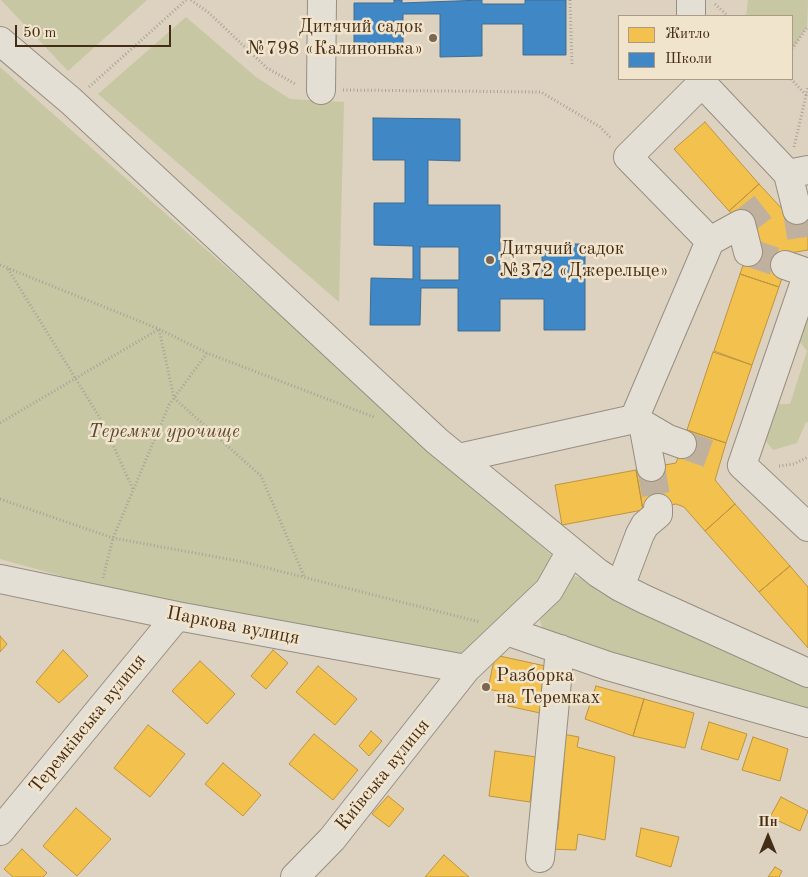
<!DOCTYPE html>
<meta charset="utf-8">
<style>
body{margin:0}
#map{position:relative;width:808px;height:877px;overflow:hidden;background:#ddd2bf;font-family:"Old Standard TT",serif}
canvas{display:block}
.legend{position:absolute;left:618px;top:15px;width:175px;height:65px;box-sizing:border-box;background:#f1e4cd;border:1px solid #ac9a84;margin:0;padding:6px 9px;list-style:none;font-size:15px;color:#452c17}
.legend li{display:flex;align-items:center;gap:10px;height:25px}
.legend b{width:25px;border:1px solid #ac9a84}
.north{position:absolute;left:743px;top:812px;width:50px;height:50px;-webkit-text-stroke:4px #f1e4cd;paint-order:stroke;rotate:0deg;font-size:14px;font-weight:700;line-height:20px;text-align:center;color:#452c17}
.north::after{content:'';display:block;margin:auto;width:18px;height:22px;background:#452c17;clip-path:polygon(50% 0,100% 100%,50% 72%,0 100%)}
.scale{position:absolute;left:15px;top:25px;width:156px;height:22px;box-sizing:border-box;border:2px solid #452c17;border-top:0;padding-left:6px;font-size:15px;line-height:18px;white-space:nowrap;color:#452c17;-webkit-text-stroke:4px #f1e4cd;paint-order:stroke}
</style>
<div id="map">
<canvas width="808" height="877"></canvas>
<ul class="legend">
<li><b style="height:14px;background:#f2c14e"></b>Житло</li>
<li><b style="height:14px;background:#3f88c5"></b>Школи</li>
</ul>
<div class="north">Пн</div>
<div class="scale">50 m</div>
</div>
<script>
const ctx = document.querySelector('canvas').getContext('2d');
ctx.lineJoin = 'round';
function paint(path, color) {
  ctx.fillStyle = color;
  ctx.fill(path, 'evenodd');
}
function shape(rows) {
  const path = new Path2D();
  for (const r of rows) {
    path.moveTo(r[0], r[1]);
    for (let i = 2; i < r.length; i += 2) path.lineTo(r[i], r[i + 1]);
  }
  return path;
}
function stroke(path, color, width, dash) {
  ctx.strokeStyle = color;
  ctx.lineWidth = width;
  ctx.lineCap = dash ? 'butt' : 'round';
  ctx.setLineDash(dash || []);
  ctx.stroke(path);
}
function drawText(font, color, halo, rows, align = 'center') {
  ctx.font = font + ' "Old Standard TT",serif';
  ctx.lineWidth = 5;
  ctx.setLineDash([]);
  ctx.textBaseline = 'middle';
  ctx.strokeStyle = halo;
  ctx.fillStyle = color;
  for (const [text, x, y, turn = 0] of rows) {
    ctx.save();
    ctx.translate(x, y);
    ctx.rotate((+turn || 0) * Math.PI / 180);
    ctx.textAlign = isNaN(turn) ? turn : align;
    if (halo) ctx.strokeText(text, 0, 0);
    ctx.fillText(text, 0, 0);
    ctx.restore();
  }
}
paint(shape([
 [1,0,147,0,68,71],
 [748,0,808,0,807,27,793,48,792,16,746,16],
 [186,17,256,77,290,99,344,102,339,302,98,94],
 [0,67,559,562,464,661,101,587,0,559],
 [808,310,808,423,806,422,797,443,773,450,758,432,768,404,790,404,807,351,792,332],
 [570,575,581,578,600,593,808,678,808,717,544,636,540,620,544,606]
]), '#c7c7a4');
const homes = shape([
 [705,122,759,184,729,211,674,149,705,122],
 [759,184,785,212,808,208,808,250,790,253,779,287,740,274,753,237,729,211,759,184],
 [740,274,779,287,752,365,714,351,740,274],
 [713,352,752,365,726,443,687,430,713,352],
 [687,430,726,443,715,480,735,504,705,531,684,507,676,504,643,510,636,470,676,463,687,430],
 [636,470,643,510,562,525,555,485,636,470],
 [735,504,790,566,759,592,705,531,735,504],
 [790,566,808,587,808,648,759,592,790,566],
 [0,636,7,644,0,652,0,636],
 [63,650,88,676,59,703,36,682,63,650],
 [273,650,288,663,266,689,251,676,273,650],
 [495,655,550,667,540,713,508,706,511,694,488,689,495,655],
 [200,661,235,694,207,724,172,691,200,661],
 [318,666,357,699,335,725,296,692,318,666],
 [596,686,644,699,633,736,585,719,596,686],
 [644,699,694,713,685,748,633,736,644,699],
 [709,722,747,734,738,760,701,749,709,722],
 [148,725,185,754,150,797,114,768,148,725],
 [371,731,382,741,369,756,359,746,371,731],
 [557,733,579,737,577,747,615,757,605,840,578,834,576,850,549,849,551,828,558,830,564,760,555,758,557,733],
 [314,734,358,770,333,800,289,764,314,734],
 [753,737,788,749,780,781,742,770,753,737],
 [495,751,536,757,530,802,489,796,495,751],
 [223,763,261,795,243,816,205,784,223,763],
 [388,796,404,809,389,827,372,814,388,796],
 [781,797,808,811,800,831,770,817,781,797],
 [76,808,111,839,77,876,43,846,76,808],
 [641,828,679,837,671,867,636,856,641,828],
 [22,849,47,873,43,877,13,877,4,869,22,849],
 [444,855,469,877,425,877,444,855],
 [775,867,782,871,779,877,768,877,775,867]
]);
paint(homes, '#f2c14e');
stroke(homes, '#be943e', 1);
const schools = shape([
 [394,0,402,0,402,3,482,0,482,4,525,4,525,0,566,0,566,55,523,55,523,24,482,24,482,56,440,57,440,14,403,14,403,54,354,54,354,3,394,3,394,0],
 [373,118,460,119,460,161,428,160,428,205,500,205,500,278,542,278,542,244,585,244,585,330,544,330,544,299,500,299,500,331,458,331,458,288,421,288,420,325,370,325,371,278,413,279,413,246,374,245,374,203,405,203,405,160,373,160,373,118],
 [420,247,459,247,459,280,420,280,420,247]
]);
paint(schools, '#3f88c5');
stroke(schools, '#416c91', 1);
stroke(shape([
 [797,210,803,251],
 [741,224,773,199],
 [748,252,785,265],
 [682,444,721,458],
 [651,467,658,508]
]), '#bfb19d', 28, [28, 14]);
const minor = shape([
 [691,0,691,16],
 [0,41,71,101,437,441,598,573,620,587,644,599,808,673],
 [321,90,322,0],
 [788,174,797,210],
 [710,241,741,224,748,252],
 [785,265,808,273],
 [808,273,742,465,808,527],
 [634,419,668,439,682,444],
 [643,424,651,467],
 [459,458,634,419,710,241,628,157,702,83,788,174,808,170],
 [0,579,177,616,466,669],
 [620,587,640,534,645,525,658,514,658,508],
 [507,631,608,666,808,723],
 [0,831,177,616],
 [540,858,560,649],
 [295,877,332,839,466,669,549,590,571,551]
]);
stroke(minor, '#978e81', 30);
stroke(shape([
 [191,0,209,13,267,68,297,85],
 [570,0,572,65],
 [715,4,728,16],
 [792,49,808,26],
 [791,79,806,95],
 [89,87,186,0],
 [343,90,541,92,600,127,612,139],
 [794,147,808,87],
 [0,265,159,329,207,353,374,417],
 [8,269,103,423,133,489],
 [0,423,159,329,174,398,261,476,304,576],
 [779,466,794,464,808,457],
 [0,499,113,538,244,562,480,622],
 [103,578,113,538,169,405,207,353]
]), '#a8a298', 3, [1, 2.5]);
stroke(minor, '#e4dfd5', 28);
for (const [x, y, r, color] of [
 [433,38,5,"#7a6652"],
 [490,260,5,"#7a6652"],
 [486,687,5,"#7a6652"]
]) {
  const dot = new Path2D();
  dot.arc(x, y, r, 0, 2 * Math.PI);
  ctx.fillStyle = color;
  ctx.fill(dot);
  stroke(dot, '#f1e4cd', 2);
}
drawText('19px', '#452c17', '#f1e4cd', [
 ["Дитячий садок",423,27,"right"],
 ["№798 «Калинонька»",423,49,"right"],
 ["Дитячий садок",500,249],
 ["№372 «Джерельце»",500,271],
 ["Разборка",496,676],
 ["на Теремках",496,698]
], 'left');
drawText('italic 19px', '#5b492f', '#f1e4cd', [
 ["Теремки урочище",164,432]
]);
drawText('19px', '#452c17', '#f1e4cd', [
 ["Паркова вулиця",233,626,11],
 ["Теремківська вулиця",88,724,-51],
 ["Київська вулиця",383,775,-51]
]);
</script>
